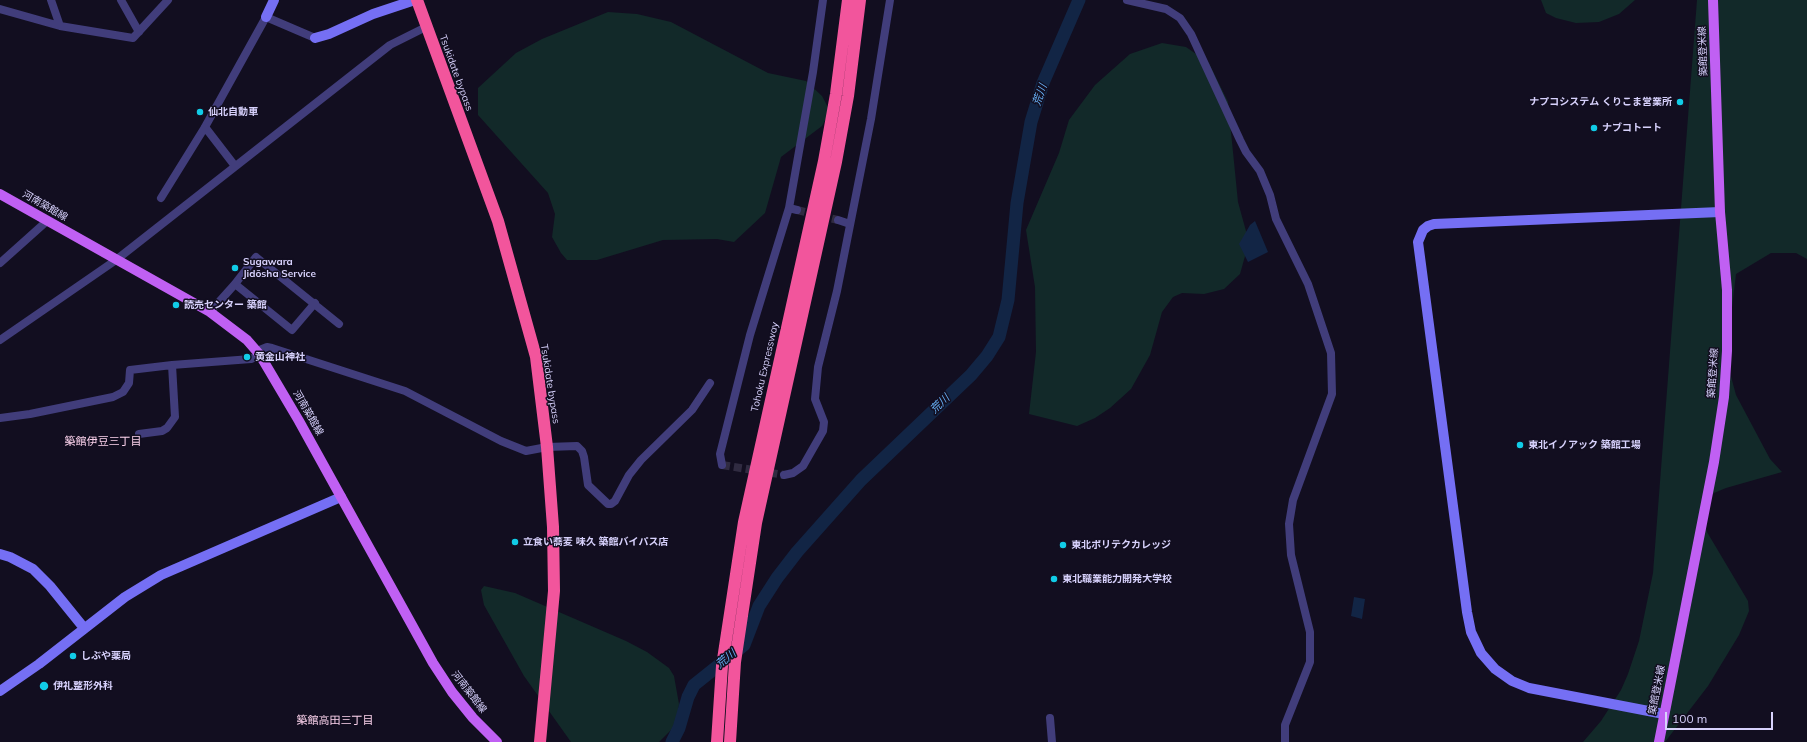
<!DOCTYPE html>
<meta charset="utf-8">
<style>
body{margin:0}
#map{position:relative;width:1807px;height:742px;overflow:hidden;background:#120e20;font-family:Mulish,sans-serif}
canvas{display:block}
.scale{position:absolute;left:1665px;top:712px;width:108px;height:18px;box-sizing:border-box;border:2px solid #d7d1fc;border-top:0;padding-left:5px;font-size:12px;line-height:14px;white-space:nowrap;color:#d7d1fc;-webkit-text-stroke:3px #120e20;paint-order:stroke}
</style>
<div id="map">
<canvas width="1807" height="742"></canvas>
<div class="scale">100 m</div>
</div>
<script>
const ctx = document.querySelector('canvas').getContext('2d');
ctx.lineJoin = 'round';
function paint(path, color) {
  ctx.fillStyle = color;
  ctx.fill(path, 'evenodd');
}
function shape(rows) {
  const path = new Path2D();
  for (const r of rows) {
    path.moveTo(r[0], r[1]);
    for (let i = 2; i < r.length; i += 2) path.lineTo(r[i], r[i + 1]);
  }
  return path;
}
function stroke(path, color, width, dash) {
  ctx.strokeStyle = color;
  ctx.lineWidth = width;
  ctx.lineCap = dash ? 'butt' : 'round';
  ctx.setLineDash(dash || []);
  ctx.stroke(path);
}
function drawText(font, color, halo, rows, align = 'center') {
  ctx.font = font + ' Mulish,"Noto Sans JP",sans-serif';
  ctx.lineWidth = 3;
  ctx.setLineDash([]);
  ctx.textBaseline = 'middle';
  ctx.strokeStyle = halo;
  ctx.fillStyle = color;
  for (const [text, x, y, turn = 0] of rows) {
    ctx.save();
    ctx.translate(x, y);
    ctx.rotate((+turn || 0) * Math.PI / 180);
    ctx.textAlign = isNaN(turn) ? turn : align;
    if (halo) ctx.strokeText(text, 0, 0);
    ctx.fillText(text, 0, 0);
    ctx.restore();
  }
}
paint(shape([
 [1541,0,1635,0,1619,14,1599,22,1576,23,1556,18,1546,13],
 [1697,0,1807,0,1807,259,1796,253,1771,253,1736,274,1726,358,1736,395,1770,459,1782,472,1726,488,1714,493,1707,500,1703,515,1707,532,1748,601,1749,611,1739,635,1708,686,1665,742,1583,742,1601,721,1621,690,1628,674,1639,641,1653,573],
 [608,12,637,14,671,22,768,73,806,81,822,96,830,111,822,126,781,157,765,213,734,242,717,239,663,240,597,260,567,260,561,253,552,237,555,214,548,193,478,115,478,88,516,53,542,39],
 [1162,43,1186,47,1209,63,1228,102,1238,202,1249,242,1240,274,1224,289,1204,294,1182,293,1173,297,1162,312,1150,355,1131,389,1110,408,1095,418,1077,426,1029,414,1036,352,1035,287,1026,230,1059,153,1069,120,1095,85,1130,54],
 [484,586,515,593,626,641,647,652,669,668,674,676,679,704,676,725,659,742,571,742,524,676,484,605,481,590]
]), '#122929');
paint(shape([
 [1255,221,1268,252,1248,262,1239,244,1250,225],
 [1354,597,1365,599,1362,619,1351,616]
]), '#122545');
stroke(shape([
 [672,742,679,728,688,697,694,685,744,645,759,606,777,578,797,552,861,480,971,375,987,356,999,337,1008,300,1017,203,1031,122,1043,83,1079,0]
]), '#122545', 13);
stroke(shape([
 [797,210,838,220],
 [722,465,784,475]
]), '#302b41', 8, [8, 4]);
stroke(shape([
 [51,0,60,26],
 [121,0,139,32],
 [1127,0,1166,9,1180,18,1191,34,1240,140,1246,152,1260,171,1270,195,1276,219,1308,284,1331,353,1332,394,1293,500,1289,524,1291,555,1310,632,1310,662,1285,725,1285,742],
 [0,9,60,26,133,38,168,0],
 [205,127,235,166],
 [161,198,205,127,266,17,315,38],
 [789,208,797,210],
 [838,220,850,224],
 [0,263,47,221],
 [235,284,292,330,315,303],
 [210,312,235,284,256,257,339,324],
 [0,340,116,260,390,45,426,27],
 [257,351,267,347,272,348,405,391,501,441,526,451,547,447,577,446,582,451,584,457,588,485,608,504,611,504,615,501,629,475,641,460,692,410,710,383],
 [0,418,30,414,113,397,123,392,129,383,130,370,172,365,251,359,260,355],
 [139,434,162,431,167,428,175,417,172,365],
 [722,465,720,454,750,335,789,208,813,72,823,0],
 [784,475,793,473,803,466,823,431,824,422,815,399,818,367,837,291,871,119,890,0],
 [1050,718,1052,742]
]), '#413d7b', 8);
stroke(shape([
 [266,17,274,0],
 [315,38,329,34,373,14,415,0],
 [0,554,10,557,33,569,50,586,84,628],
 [0,691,39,664,125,597,161,575,341,497],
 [1664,714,1529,688,1512,681,1495,669,1481,653,1471,632,1467,612,1418,242,1423,230,1428,226,1434,224,1720,212]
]), '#756ff4', 10);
stroke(shape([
 [0,194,210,312,247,340,260,355,299,421,433,663,452,692,473,718,497,742],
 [1659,742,1714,462,1724,397,1727,351,1727,290,1720,212,1713,0]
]), '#c060f3', 10);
stroke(shape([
 [417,0,498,221,536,357,547,447,553,527,554,591,540,742],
 [717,742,722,666,744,522,824,161,836,94,848,0],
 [730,742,735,662,756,523,836,162,848,96,860,0]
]), '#f2559c', 12);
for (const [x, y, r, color] of [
 [1680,102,4,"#11cce7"],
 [200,112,4,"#11cce7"],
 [1594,128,4,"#11cce7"],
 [235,268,4,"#11cce7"],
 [176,305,4,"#11cce7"],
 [247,357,4,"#11cce7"],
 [1520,445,4,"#11cce7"],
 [515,542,4,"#11cce7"],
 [1063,545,4,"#11cce7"],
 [1054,579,4,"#11cce7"],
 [73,656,4,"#11cce7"],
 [44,686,5,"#11cce7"]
]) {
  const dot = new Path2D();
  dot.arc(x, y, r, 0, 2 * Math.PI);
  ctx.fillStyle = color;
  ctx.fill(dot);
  stroke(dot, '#120e20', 1.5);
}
drawText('10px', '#d7d1fc', '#120e20', [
 ["築館登米線",1703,51,-92],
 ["Tsukidate bypass",456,73,70],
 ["河南築館線",45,206,30],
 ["Tohoku Expressway",765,367,-77],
 ["築館登米線",1713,373,-86],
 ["Tsukidate bypass",550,384,81],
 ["河南築館線",308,413,60],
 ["築館登米線",1657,690,-79],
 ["河南築館線",469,692,52]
]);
drawText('bold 10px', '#d7d1fc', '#120e20', [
 ["ナプコシステム くりこま営業所",1672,102,"right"],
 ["仙北自動車",208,112],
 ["ナブコトート",1602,128],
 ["Sugawara",243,262],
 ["Jidōsha Service",243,274],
 ["読売センター 築館",184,305],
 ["黄金山神社",255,357],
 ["東北イノアック 築館工場",1528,445],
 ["立食い蕎麦 味久 築館バイパス店",523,542],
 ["東北ポリテクカレッジ",1071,545],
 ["東北職業能力開発大学校",1062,579],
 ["しぶや薬局",81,656],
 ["伊礼整形外科",53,686]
], 'left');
drawText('italic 11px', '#66aff4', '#120e20', [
 ["荒川",1040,95,-71],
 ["荒川",940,404,-44],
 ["荒川",726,659,-39]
]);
drawText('11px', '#fcd2ec', '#120e20', [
 ["築館伊豆三丁目",103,442],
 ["築館高田三丁目",335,721]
]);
</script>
